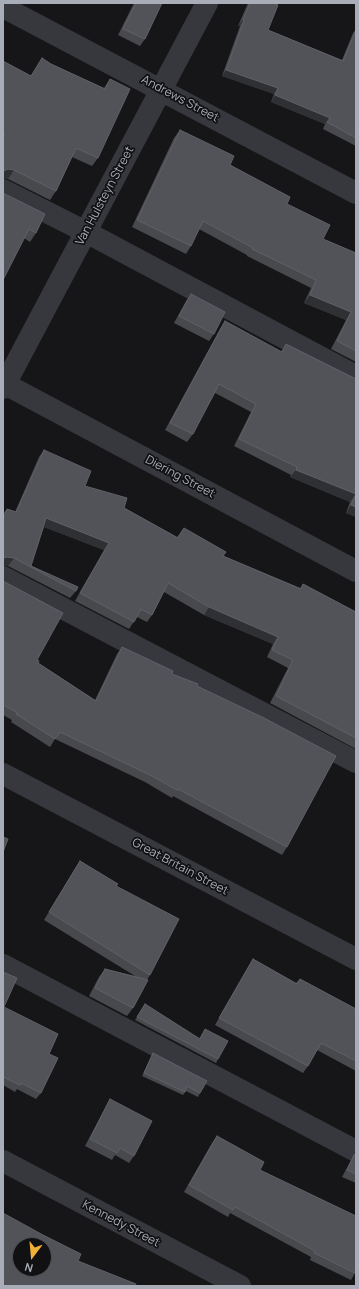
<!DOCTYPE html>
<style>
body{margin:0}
#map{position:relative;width:359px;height:1289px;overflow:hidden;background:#161618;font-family:Manrope,sans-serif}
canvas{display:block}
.frame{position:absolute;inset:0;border:4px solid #a8adb8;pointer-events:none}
.north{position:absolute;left:12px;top:1237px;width:40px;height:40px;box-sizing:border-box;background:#111113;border:1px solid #4d4f55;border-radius:50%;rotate:196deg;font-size:11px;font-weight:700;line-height:16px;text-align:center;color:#a8adb8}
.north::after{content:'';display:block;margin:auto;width:14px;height:18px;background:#f2b134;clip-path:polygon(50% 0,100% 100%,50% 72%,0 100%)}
</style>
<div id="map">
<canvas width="359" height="1289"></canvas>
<div class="frame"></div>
<div class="north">N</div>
</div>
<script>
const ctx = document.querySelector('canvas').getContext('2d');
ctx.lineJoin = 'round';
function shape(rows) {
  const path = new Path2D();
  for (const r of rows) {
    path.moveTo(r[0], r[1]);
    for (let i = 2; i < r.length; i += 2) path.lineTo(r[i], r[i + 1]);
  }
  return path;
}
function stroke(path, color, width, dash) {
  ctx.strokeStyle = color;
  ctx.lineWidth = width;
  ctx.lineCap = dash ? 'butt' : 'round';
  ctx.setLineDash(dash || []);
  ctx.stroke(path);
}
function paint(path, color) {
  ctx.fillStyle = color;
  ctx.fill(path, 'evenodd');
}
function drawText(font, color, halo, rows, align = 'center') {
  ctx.font = font + ' Manrope,sans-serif';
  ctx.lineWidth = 3.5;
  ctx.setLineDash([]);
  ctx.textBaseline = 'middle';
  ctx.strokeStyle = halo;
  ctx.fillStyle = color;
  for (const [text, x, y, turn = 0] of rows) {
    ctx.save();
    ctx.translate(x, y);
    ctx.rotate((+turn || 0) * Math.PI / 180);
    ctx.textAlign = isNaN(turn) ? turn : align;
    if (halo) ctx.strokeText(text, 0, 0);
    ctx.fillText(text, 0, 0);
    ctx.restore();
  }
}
stroke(shape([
 [3,7,356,193],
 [3,190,86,232,356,376],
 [3,383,356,571],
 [3,388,207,3],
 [3,577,356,762],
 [3,774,356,959],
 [3,965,356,1151],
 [3,1161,240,1286]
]), '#37383d', 22);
paint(shape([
 [134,3,162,3,145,39,140,46,118,35],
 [248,3,272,3,268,30,342,60,353,33,356,29,356,146,323,129,325,124,271,102,274,94,222,76,240,26,238,26],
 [42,58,51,64,104,88,110,79,98,158,92,166,72,157,56,191,50,200,8,179,3,178,3,61,31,76],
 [180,130,287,204,323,239,356,253,356,362,331,349,346,320,304,303,311,288,247,256,247,255,199,229,191,246,186,254,132,227,174,138],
 [3,193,36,233,30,242,24,238],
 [191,294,214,334,209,341,174,323,186,301],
 [225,321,281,352,286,344,356,379,356,517,346,513,350,502,290,477,291,475,234,446,251,412,215,393,193,434,187,442,165,430,220,329],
 [44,450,85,486,177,537,184,528,223,556,300,588,303,584,356,612,356,749,270,703,288,668,267,657,273,644,204,615,164,592,152,615,147,622,137,617,129,629,75,601,104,550,44,527,31,566,76,591,70,598,8,566,3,565,3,514,7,509,15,512,39,457],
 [3,581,37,660,38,663,95,700,117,654,122,647,172,674,197,686,287,847,282,855,173,796,172,798,145,782,55,739,50,747,11,722,12,720,3,715],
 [80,861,116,886,150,975,147,980,133,1008,127,1016,89,996,99,977,105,969,135,976,44,920,75,869],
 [253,959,296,983,300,979,356,1009,356,1071,317,1050,308,1066,303,1073,215,1025,249,966],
 [3,972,4,1007,49,1054,41,1093,36,1099,17,1089,15,1092,3,1085],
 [145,1004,199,1039,205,1029,218,1059,216,1063,135,1020],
 [153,1053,200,1093,198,1097,186,1091,183,1095,142,1076,151,1057],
 [110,1099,134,1156,129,1163,115,1155,112,1160,85,1146,106,1106],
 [217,1136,260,1170,355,1273,351,1280,310,1260,311,1257,230,1213,228,1217,184,1192,212,1143],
 [354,1155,356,1155,356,1183,342,1177,350,1162]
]), '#47494d');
paint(shape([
 [243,20,244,20,240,26,238,26],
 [226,70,278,88,274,94,222,76],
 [275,95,330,118,325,124,271,102],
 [8,169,14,170,8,179,3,178,3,171],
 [310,295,351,312,346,320,304,303],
 [296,470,356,494,350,502,290,477],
 [351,505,356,507,356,517,346,513],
 [46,518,109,543,104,550,41,526],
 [7,557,14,558,8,566,3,565,3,558],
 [209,607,278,637,273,644,204,615]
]), '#2f3033');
const building = shape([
 [136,3,162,3,145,39,123,29,136,3],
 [250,3,272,3,278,5,268,30,343,61,356,30,356,138,327,122,330,118,275,95,278,88,226,70,244,20,243,20,250,3],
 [42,58,51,64,105,89,110,79,130,89,98,158,76,148,56,191,14,170,8,169,3,171,3,138,5,135,3,134,3,61,31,76,42,58],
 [180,130,234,156,230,165,290,197,287,204,330,225,323,239,356,253,356,351,337,341,351,312,310,295,316,280,252,249,253,248,203,221,191,246,137,220,180,130],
 [3,193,45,214,36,233,29,229,3,280,3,193],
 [191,294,225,312,214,334,179,316,191,294],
 [225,321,282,352,286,344,356,379,356,507,351,505,356,494,296,470,297,467,239,439,256,404,219,384,193,434,170,423,225,321],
 [44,450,91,471,85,486,127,498,124,508,178,538,184,528,226,552,223,556,301,589,303,584,356,612,356,738,276,696,293,660,272,650,278,637,209,607,168,583,152,615,141,609,134,622,80,593,109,543,46,518,31,566,78,587,76,591,14,558,7,557,3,558,3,520,7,509,16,512,44,450],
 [3,581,63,613,37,660,39,661,38,663,96,701,122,647,173,671,172,674,198,684,197,686,264,718,336,756,287,847,178,789,177,790,150,775,60,732,55,739,16,714,18,713,3,705,3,581],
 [3,837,8,839,3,852,3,837],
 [80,861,118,884,116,886,179,919,150,975,49,912,80,861],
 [253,959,297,984,300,979,356,1009,356,1061,321,1043,308,1066,219,1018,253,959],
 [105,969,148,980,133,1008,95,988,105,969],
 [3,972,17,978,4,1007,58,1034,49,1054,58,1058,41,1093,21,1083,20,1085,3,1077,3,972],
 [145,1004,200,1039,205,1029,228,1041,218,1059,137,1017,145,1004],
 [153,1053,207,1081,200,1093,187,1086,185,1092,144,1073,153,1053],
 [110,1099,152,1121,134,1156,120,1148,117,1153,90,1139,110,1099],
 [217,1136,264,1162,260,1170,356,1216,356,1271,355,1273,314,1253,315,1251,235,1207,233,1210,189,1185,217,1136],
 [354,1155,356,1155,356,1174,347,1170,354,1155],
 [3,1213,43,1235,81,1254,78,1261,136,1284,135,1286,3,1286,3,1213],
 [20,1245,44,1245,44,1269,20,1269,20,1245]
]);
paint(building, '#525359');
stroke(building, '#5f6168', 1);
drawText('12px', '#a8adb8', '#111113', [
 ["Andrews Street",180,99,28],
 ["Van Hulsteyn Street",105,196,-62],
 ["Diering Street",180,477,28],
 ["Great Britain Street",180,867,28],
 ["Kennedy Street",121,1224,28]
]);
</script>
